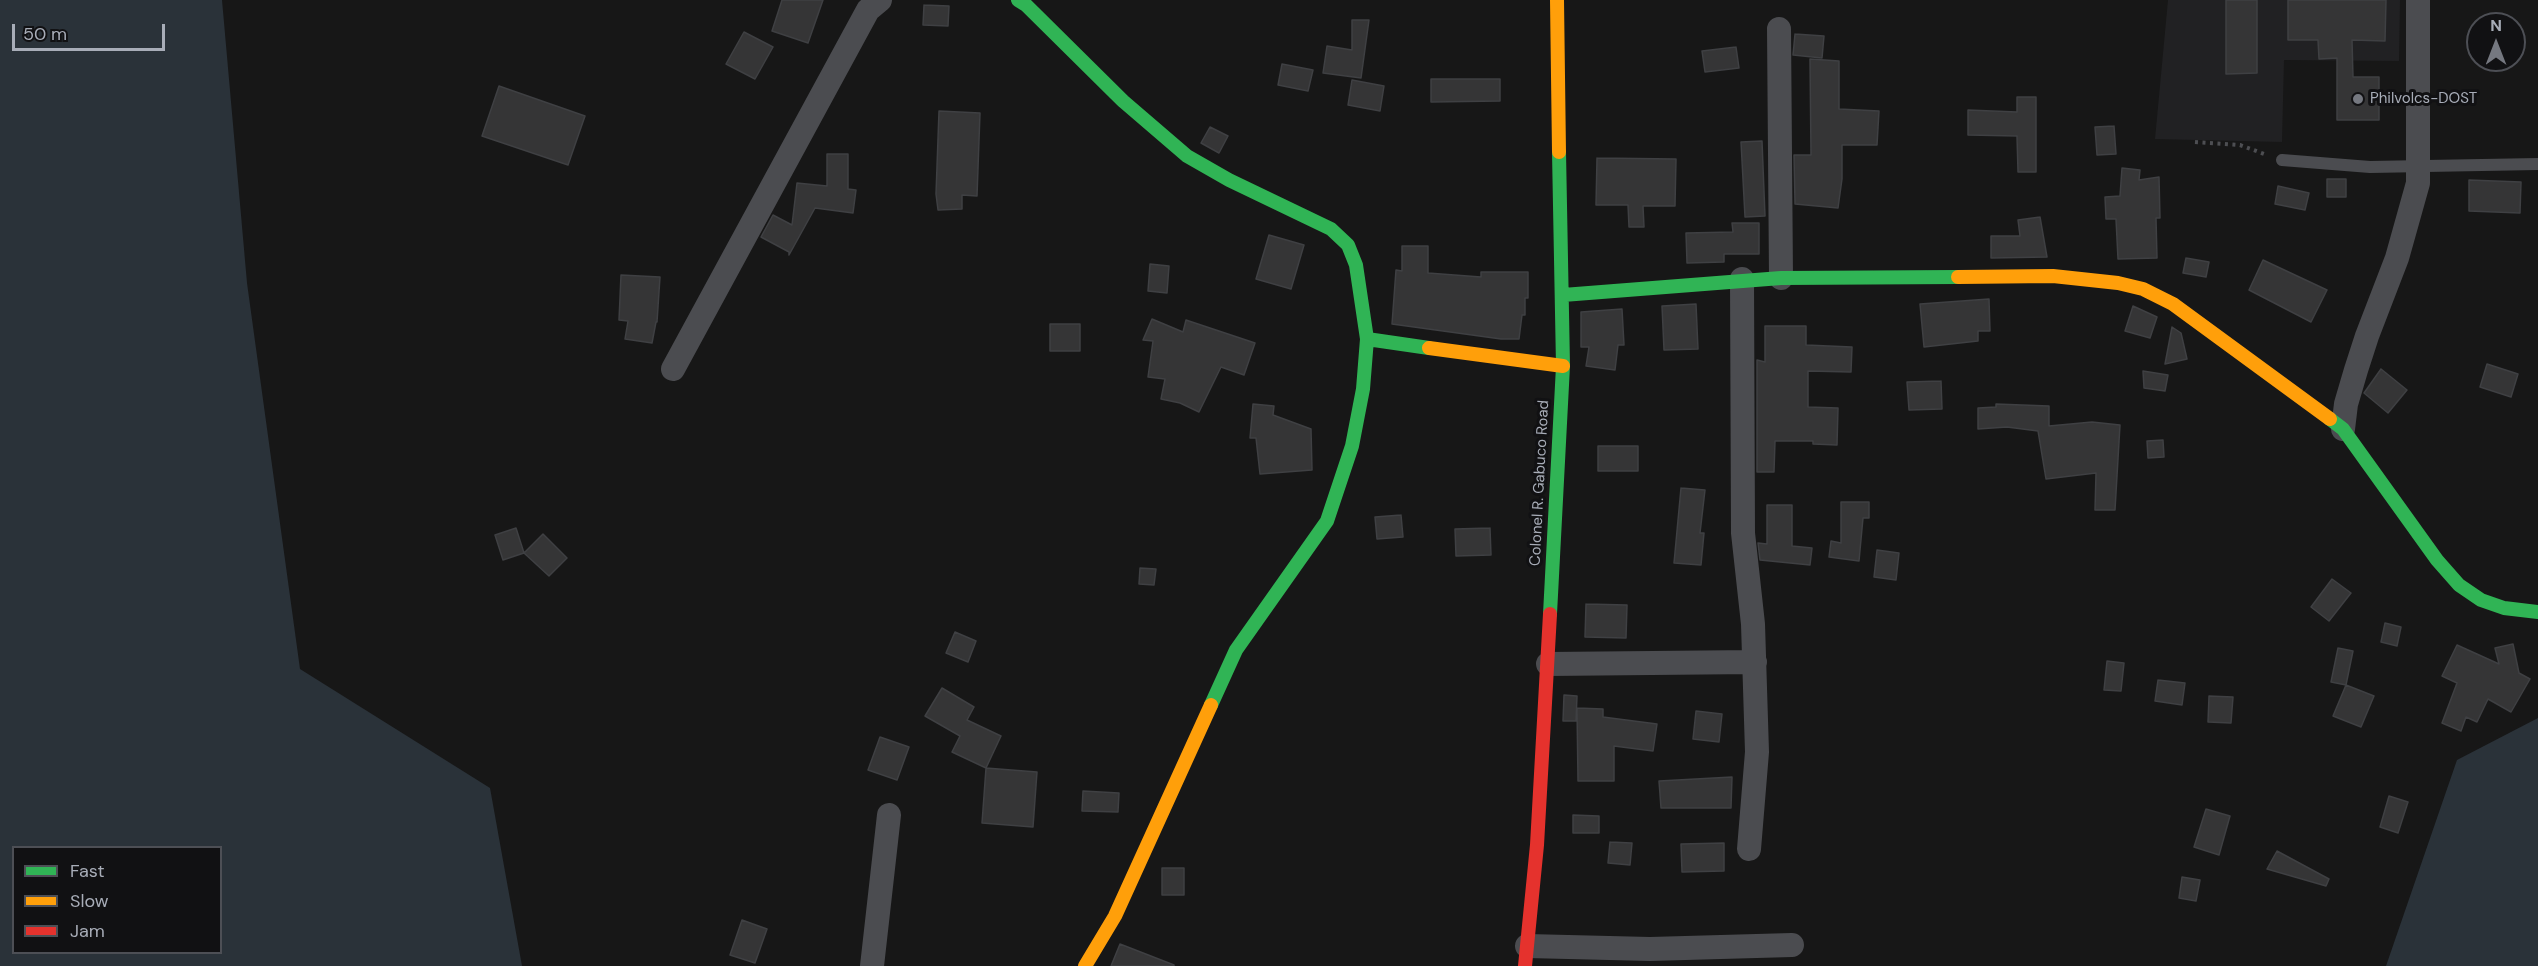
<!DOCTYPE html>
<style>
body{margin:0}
#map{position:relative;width:2538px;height:966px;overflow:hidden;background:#171717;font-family:"DM Sans",sans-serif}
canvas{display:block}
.legend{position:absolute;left:12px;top:846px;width:210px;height:108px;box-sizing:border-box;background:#111113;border:2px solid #4d4f55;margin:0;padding:8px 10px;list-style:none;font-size:18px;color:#a8adb8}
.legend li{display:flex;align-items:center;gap:12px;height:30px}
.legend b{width:30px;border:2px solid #4d4f55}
.north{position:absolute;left:2466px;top:12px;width:60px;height:60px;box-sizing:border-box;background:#111113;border:2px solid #4d4f55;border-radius:50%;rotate:0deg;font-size:16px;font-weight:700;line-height:24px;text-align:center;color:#a8adb8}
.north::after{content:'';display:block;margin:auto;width:21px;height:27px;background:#757880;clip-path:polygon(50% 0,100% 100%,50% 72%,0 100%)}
.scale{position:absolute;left:12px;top:24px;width:153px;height:27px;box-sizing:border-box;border:3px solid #a8adb8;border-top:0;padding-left:8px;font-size:18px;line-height:21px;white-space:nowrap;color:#a8adb8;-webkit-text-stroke:4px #111113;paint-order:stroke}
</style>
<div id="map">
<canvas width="2538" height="966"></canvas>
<ul class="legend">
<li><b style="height:8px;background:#30b455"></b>Fast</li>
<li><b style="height:8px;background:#ff9f0a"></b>Slow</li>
<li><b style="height:8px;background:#e5322d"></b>Jam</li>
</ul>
<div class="north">N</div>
<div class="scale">50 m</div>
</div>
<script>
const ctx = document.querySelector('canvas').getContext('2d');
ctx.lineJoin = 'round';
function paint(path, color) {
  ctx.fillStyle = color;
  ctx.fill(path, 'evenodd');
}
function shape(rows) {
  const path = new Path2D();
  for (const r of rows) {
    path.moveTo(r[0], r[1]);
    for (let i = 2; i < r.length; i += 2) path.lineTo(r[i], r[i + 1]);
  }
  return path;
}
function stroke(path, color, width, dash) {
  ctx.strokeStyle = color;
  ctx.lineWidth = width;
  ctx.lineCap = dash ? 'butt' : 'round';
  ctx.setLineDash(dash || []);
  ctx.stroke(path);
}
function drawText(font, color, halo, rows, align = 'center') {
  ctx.font = font + ' "DM Sans",sans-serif';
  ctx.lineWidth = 6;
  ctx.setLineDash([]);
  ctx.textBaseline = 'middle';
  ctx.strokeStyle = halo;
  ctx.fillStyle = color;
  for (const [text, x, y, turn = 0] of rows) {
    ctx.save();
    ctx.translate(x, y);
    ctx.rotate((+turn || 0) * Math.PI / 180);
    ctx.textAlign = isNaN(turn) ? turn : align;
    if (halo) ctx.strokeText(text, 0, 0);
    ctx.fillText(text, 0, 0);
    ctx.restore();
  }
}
paint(shape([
 [2168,0,2400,0,2399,61,2284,60,2282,142,2155,139]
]), '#212123');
paint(shape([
 [0,0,222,0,247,283,300,669,490,788,522,966,0,966],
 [14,848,220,848,220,952,14,952],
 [2538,718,2538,966,2386,966,2457,760]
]), '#2a3239');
const building = shape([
 [782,0,823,0,808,43,772,31,782,0],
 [2226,0,2257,0,2257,73,2226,74,2226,0],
 [2288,0,2386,0,2385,41,2352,40,2353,77,2379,77,2379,120,2337,120,2337,58,2319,59,2318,40,2288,40,2288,0],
 [924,5,949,6,948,26,923,25,924,5],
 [1352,20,1369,20,1361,78,1323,73,1327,46,1352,50,1352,20],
 [744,32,773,47,755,79,726,64,744,32],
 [1795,34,1824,36,1822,58,1793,55,1795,34],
 [1736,47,1739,68,1705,72,1702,51,1736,47],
 [1810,59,1839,61,1839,109,1879,111,1877,145,1842,145,1842,179,1838,208,1795,204,1794,155,1811,155,1810,59],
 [1282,64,1313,70,1308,91,1278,85,1282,64],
 [1431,79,1500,79,1500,101,1431,102,1431,79],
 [1352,80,1384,86,1380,111,1348,105,1352,80],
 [499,86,585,116,568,165,482,136,499,86],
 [2017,97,2036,97,2036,172,2018,172,2017,136,1968,135,1968,110,2017,112,2017,97],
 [939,111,980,113,977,196,962,195,962,209,938,210,936,194,939,111],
 [2114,126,2116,154,2097,155,2095,127,2114,126],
 [1210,127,1228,136,1219,153,1201,143,1210,127],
 [1762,141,1765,216,1745,217,1741,142,1762,141],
 [827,154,848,154,848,189,856,190,853,213,815,208,789,255,789,252,761,237,773,215,792,225,797,183,827,186,827,154],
 [1597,158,1676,159,1675,206,1643,206,1644,227,1629,227,1628,205,1596,205,1597,158],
 [2122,168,2140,170,2139,180,2159,177,2160,218,2156,218,2157,258,2118,259,2116,219,2106,219,2105,197,2120,196,2122,168],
 [2327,179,2346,179,2346,197,2327,197,2327,179],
 [2469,180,2521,182,2520,213,2469,211,2469,180],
 [2278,186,2309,193,2305,210,2275,204,2278,186],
 [2040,217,2047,257,1991,258,1991,236,2020,236,2018,220,2040,217],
 [1732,223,1759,223,1759,254,1724,254,1724,262,1687,263,1686,233,1733,232,1732,223],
 [1269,235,1304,245,1291,289,1256,279,1269,235],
 [1402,246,1428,246,1428,273,1481,277,1481,272,1528,272,1528,298,1525,298,1525,315,1522,315,1519,339,1501,339,1392,324,1396,270,1402,271,1402,246],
 [2186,258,2209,262,2206,277,2183,273,2186,258],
 [2263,260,2327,290,2311,322,2249,290,2263,260],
 [1150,264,1169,266,1167,293,1148,291,1150,264],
 [621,275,660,277,657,322,656,322,652,343,625,339,628,321,619,320,621,275],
 [1989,299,1990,331,1978,331,1978,341,1924,347,1920,304,1989,299],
 [1696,304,1698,349,1664,350,1662,306,1696,304],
 [2133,306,2157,317,2150,338,2125,331,2133,306],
 [1622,309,1624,345,1618,345,1615,370,1586,366,1589,347,1581,347,1581,312,1622,309],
 [1152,319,1183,332,1186,320,1255,343,1244,375,1221,367,1199,412,1180,403,1161,399,1165,379,1148,377,1153,341,1143,340,1152,319],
 [1050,324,1080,324,1080,351,1050,351,1050,324],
 [1765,326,1806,326,1806,345,1852,347,1851,372,1808,371,1808,407,1838,408,1837,445,1813,444,1813,441,1775,441,1774,472,1757,472,1757,360,1765,362,1765,326],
 [2172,327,2181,333,2187,359,2165,364,2172,327],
 [2487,364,2518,374,2511,397,2480,387,2487,364],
 [2381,369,2407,390,2388,413,2364,393,2381,369],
 [2143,371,2168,375,2165,391,2144,388,2143,371],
 [1941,381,1942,409,1909,410,1907,382,1941,381],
 [1253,404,1274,406,1273,415,1311,429,1312,470,1260,474,1256,438,1250,438,1253,404],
 [1996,404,2049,406,2049,426,2092,422,2120,425,2115,510,2095,510,2096,473,2046,479,2038,431,2007,427,1978,429,1978,408,1996,407,1996,404],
 [2163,440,2164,457,2148,458,2147,441,2163,440],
 [1598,446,1638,446,1638,471,1598,471,1598,446],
 [1681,488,1705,490,1700,533,1704,533,1701,565,1674,563,1681,488],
 [1841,502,1869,502,1869,518,1863,518,1859,561,1829,557,1831,541,1841,543,1841,502],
 [1767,505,1792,505,1792,546,1812,548,1810,565,1760,560,1758,543,1767,544,1767,505],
 [1401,515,1403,537,1377,539,1375,517,1401,515],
 [516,528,524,553,503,560,495,535,516,528],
 [1490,528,1491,555,1456,556,1455,529,1490,528],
 [543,534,567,558,549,576,524,553,543,534],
 [1877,550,1899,553,1896,580,1874,577,1877,550],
 [1140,568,1156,569,1154,585,1139,584,1140,568],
 [2332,579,2351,593,2329,621,2311,607,2332,579],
 [1586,604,1627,605,1626,638,1585,637,1586,604],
 [2385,623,2401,627,2397,646,2381,642,2385,623],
 [955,632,976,641,968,662,946,653,955,632],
 [2513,644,2519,673,2530,679,2511,712,2488,699,2477,722,2466,717,2461,731,2442,723,2457,683,2442,676,2457,645,2499,664,2495,648,2513,644],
 [2338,648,2353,651,2346,685,2331,682,2338,648],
 [2107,661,2124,663,2121,691,2104,690,2107,661],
 [2158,680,2185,683,2182,705,2155,701,2158,680],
 [2346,685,2374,696,2361,727,2333,716,2346,685],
 [942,688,974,707,967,720,1001,736,986,768,952,752,960,736,925,716,942,688],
 [1564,695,1577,696,1576,721,1563,721,1564,695],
 [2209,696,2233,697,2231,723,2208,722,2209,696],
 [1577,708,1603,709,1603,717,1657,724,1653,751,1614,746,1614,781,1578,781,1577,708],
 [1696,711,1722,714,1719,742,1693,739,1696,711],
 [880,737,909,747,897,780,868,770,880,737],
 [986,768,1037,772,1033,827,982,823,986,768],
 [1732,777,1731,808,1661,808,1659,781,1732,777],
 [1083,791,1119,793,1118,812,1082,811,1083,791],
 [2389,796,2408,802,2398,833,2380,827,2389,796],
 [2206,809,2230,816,2219,855,2194,847,2206,809],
 [1573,815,1599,816,1599,833,1573,833,1573,815],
 [1610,842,1632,843,1630,865,1608,863,1610,842],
 [1724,843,1724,871,1682,872,1681,844,1724,843],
 [2277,851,2329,879,2326,886,2267,869,2277,851],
 [1162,868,1184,868,1184,895,1162,895,1162,868],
 [2182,877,2200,880,2196,901,2179,898,2182,877],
 [742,920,767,929,755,963,730,955,742,920],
 [1120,944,1174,965,1174,966,1111,966,1120,944]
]);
paint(building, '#353536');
stroke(building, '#3f4043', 1.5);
stroke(shape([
 [2195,142,2240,145,2267,155]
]), '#4d4e52', 4, [3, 4.5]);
stroke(shape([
 [2282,160,2370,167,2538,164]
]), '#4b4c50', 12);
stroke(shape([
 [1779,29,1781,278],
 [1742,279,1743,533,1753,624,1757,752,1749,849],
 [673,369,868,10,880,0],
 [2343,429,2346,404,2356,370,2367,336,2397,258,2418,183,2418,0],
 [1548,664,1755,662],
 [1527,946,1650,949,1792,945],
 [872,966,889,815]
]), '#4b4c50', 24);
stroke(shape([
 [1018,0,1026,5,1123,101,1187,156,1229,180,1331,229,1348,245,1356,265,1367,339,1429,348],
 [1563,295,1781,278,1958,277],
 [2330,419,2343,429,2437,560,2459,585,2481,600,2504,608,2538,612],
 [1550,614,1563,366,1559,152],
 [1211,705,1236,650,1327,521,1352,446,1363,389,1367,339]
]), '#30b455', 14);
stroke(shape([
 [1557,0,1559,152],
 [1958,277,2053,276,2118,283,2143,289,2173,304,2330,419],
 [1429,348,1563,366],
 [1085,966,1115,916,1211,705]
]), '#ff9f0a', 14);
stroke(shape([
 [1525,966,1537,845,1550,614]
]), '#e5322d', 14);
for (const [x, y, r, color] of [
 [2358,99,6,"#757880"]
]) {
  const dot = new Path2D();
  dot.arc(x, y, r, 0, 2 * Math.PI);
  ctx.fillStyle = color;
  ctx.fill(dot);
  stroke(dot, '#111113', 2);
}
drawText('15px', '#a8adb8', '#111113', [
 ["Philvolcs-DOST",2370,99]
], 'left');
drawText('15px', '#a8adb8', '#111113', [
 ["Colonel R. Gabuco Road",1540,483,-87]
]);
</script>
